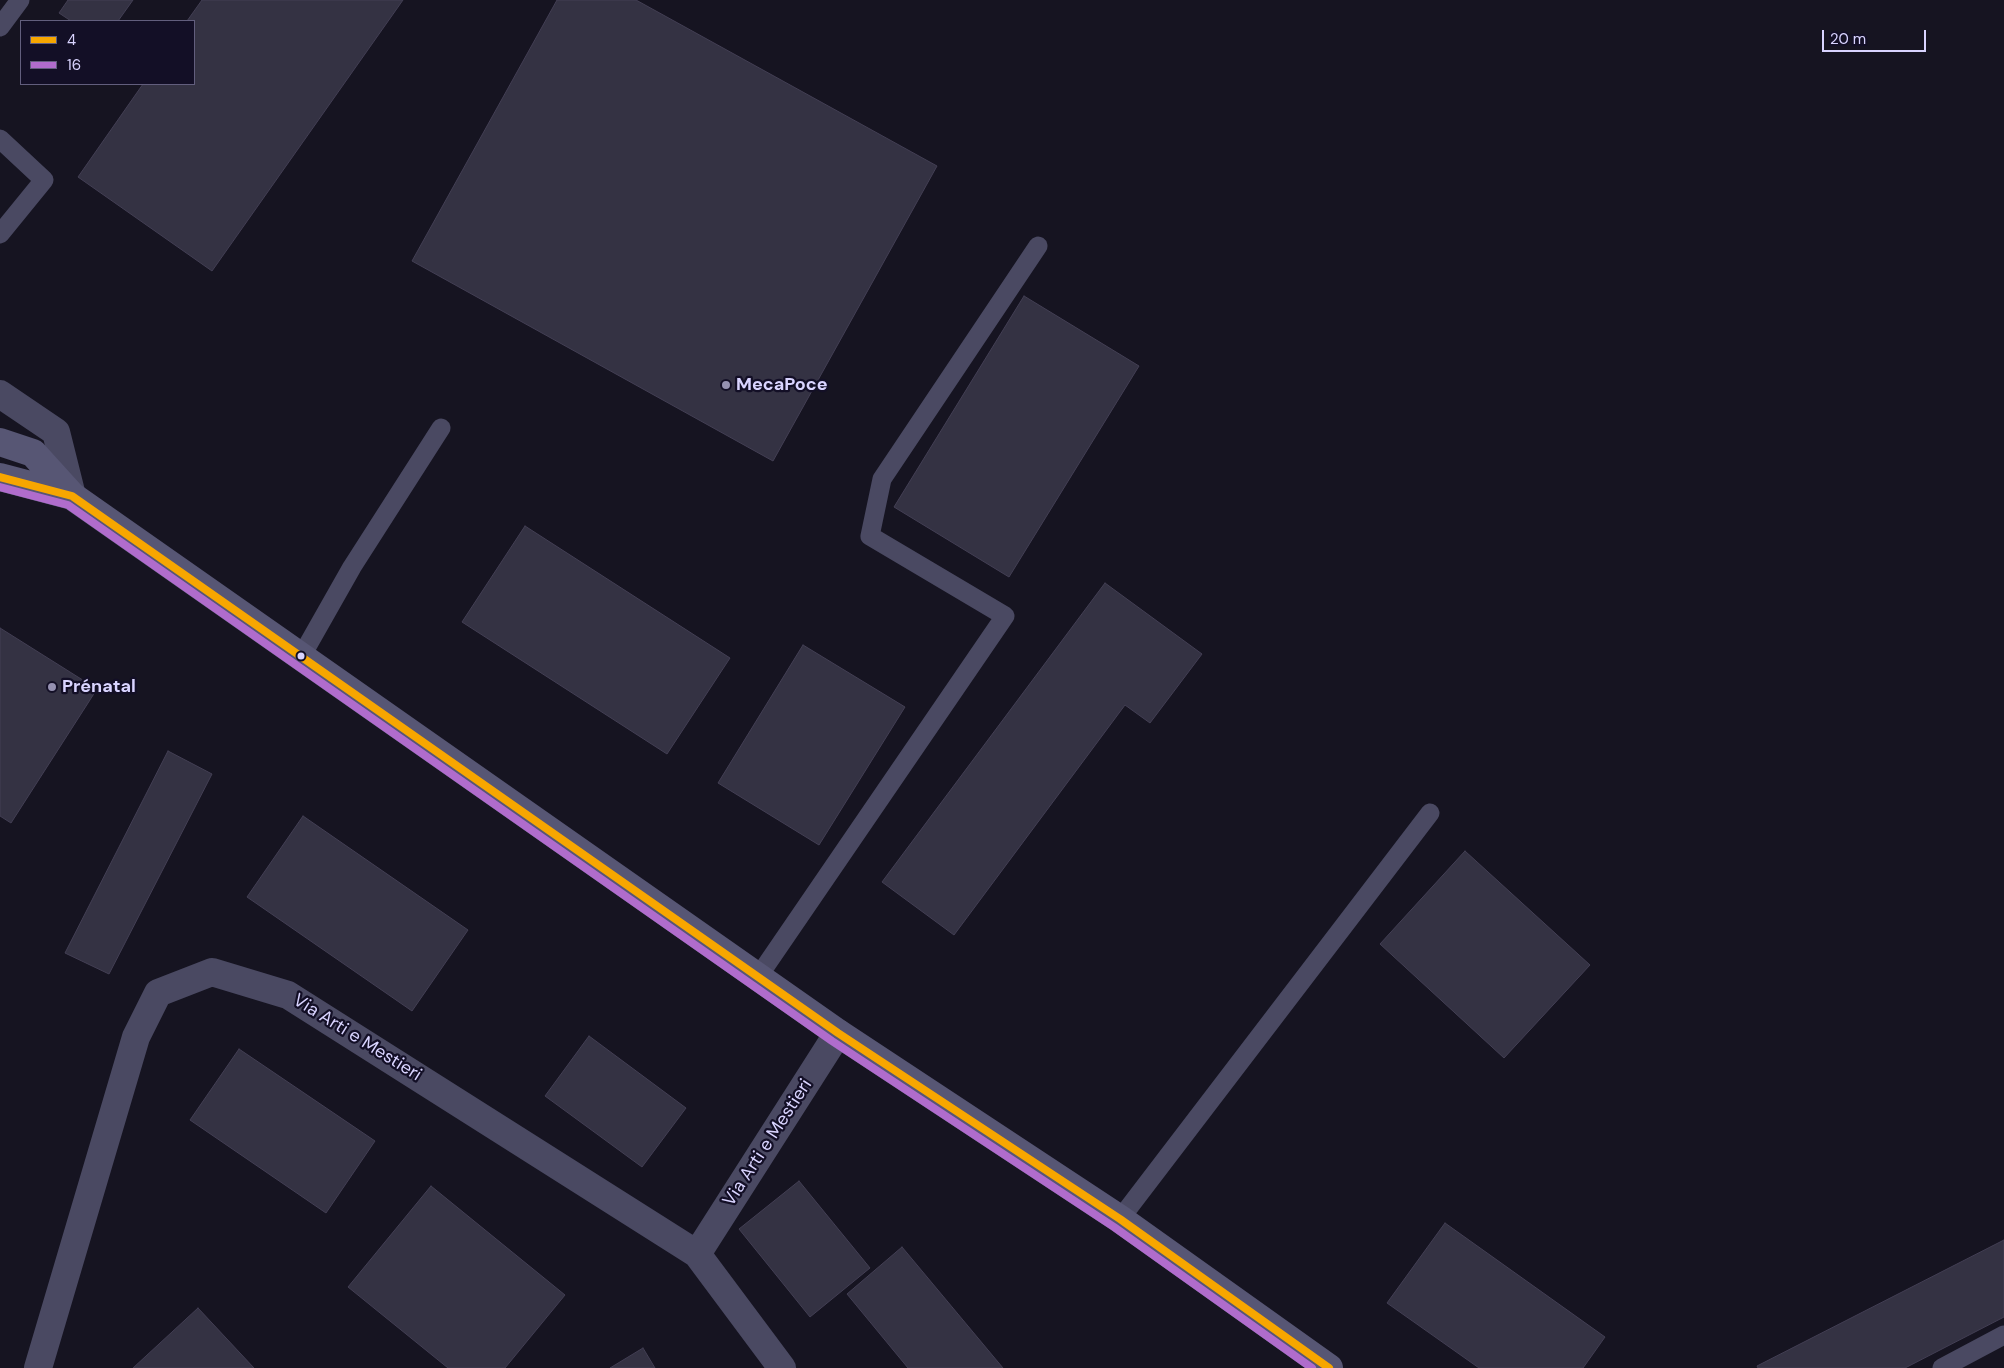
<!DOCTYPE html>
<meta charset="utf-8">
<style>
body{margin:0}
#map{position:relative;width:2004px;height:1368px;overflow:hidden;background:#161421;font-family:"DM Sans",sans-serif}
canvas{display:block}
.legend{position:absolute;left:20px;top:20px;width:175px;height:65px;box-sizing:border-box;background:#130f26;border:1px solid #625e7d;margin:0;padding:6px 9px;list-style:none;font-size:15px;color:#d9d4ff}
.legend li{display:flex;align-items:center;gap:10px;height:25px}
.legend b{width:25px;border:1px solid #625e7d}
.scale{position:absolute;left:1822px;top:30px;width:104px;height:22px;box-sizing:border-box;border:2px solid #d9d4ff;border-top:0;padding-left:6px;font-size:15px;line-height:18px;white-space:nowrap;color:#d9d4ff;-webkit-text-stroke:4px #130f26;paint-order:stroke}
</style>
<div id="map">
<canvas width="2004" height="1368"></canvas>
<ul class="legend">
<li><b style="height:6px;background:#f7a600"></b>4</li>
<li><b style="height:6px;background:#b06ccc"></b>16</li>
</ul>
<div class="scale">20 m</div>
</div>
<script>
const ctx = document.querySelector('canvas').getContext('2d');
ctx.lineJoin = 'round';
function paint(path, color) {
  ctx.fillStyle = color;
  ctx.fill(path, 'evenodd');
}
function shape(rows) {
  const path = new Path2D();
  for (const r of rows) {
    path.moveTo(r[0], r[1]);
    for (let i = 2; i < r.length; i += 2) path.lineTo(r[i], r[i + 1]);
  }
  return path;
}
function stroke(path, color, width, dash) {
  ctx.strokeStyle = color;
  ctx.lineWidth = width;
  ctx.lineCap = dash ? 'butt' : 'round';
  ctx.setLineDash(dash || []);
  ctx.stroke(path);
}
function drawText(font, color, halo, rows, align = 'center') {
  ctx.font = font + ' "DM Sans",sans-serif';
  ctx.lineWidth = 4.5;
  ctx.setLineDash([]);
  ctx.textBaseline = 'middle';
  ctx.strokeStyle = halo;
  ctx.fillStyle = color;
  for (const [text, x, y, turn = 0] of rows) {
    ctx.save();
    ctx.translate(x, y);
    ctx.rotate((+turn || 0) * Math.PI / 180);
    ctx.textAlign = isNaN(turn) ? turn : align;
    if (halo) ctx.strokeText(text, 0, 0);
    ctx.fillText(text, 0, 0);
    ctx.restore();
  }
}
const building = shape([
 [68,0,133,0,118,21,71,21,59,13,68,0],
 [202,0,403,0,212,271,78,177,143,84,194,84,194,21,187,21,202,0],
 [557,0,636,0,937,166,773,461,412,261,557,0],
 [1024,296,1139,366,1009,577,894,507,1024,296],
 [525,526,730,658,667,754,462,622,525,526],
 [1105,583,1202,654,1150,723,1125,705,954,935,882,882,1105,583],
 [0,628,97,689,11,823,0,816,0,628],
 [803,645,905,707,819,845,718,783,803,645],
 [168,751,212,774,109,974,65,953,168,751],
 [303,816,468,930,412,1011,247,897,303,816],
 [1465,851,1590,965,1504,1058,1380,944,1465,851],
 [589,1036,686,1108,642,1167,545,1096,589,1036],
 [239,1049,375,1141,326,1213,190,1120,239,1049],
 [799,1181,870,1268,810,1317,739,1229,799,1181],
 [431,1186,565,1295,505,1368,448,1368,348,1287,431,1186],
 [1445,1223,1605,1337,1583,1368,1479,1368,1387,1303,1445,1223],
 [2004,1240,2004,1317,1905,1368,1758,1368,1757,1366,2004,1240],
 [902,1247,1003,1368,908,1368,847,1294,902,1247],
 [198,1308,254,1368,133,1368,198,1308],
 [643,1348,655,1368,610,1368,643,1348]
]);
paint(building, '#343243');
stroke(building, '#433f54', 1);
stroke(shape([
 [0,27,20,0],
 [0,139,44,180,0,234],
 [301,657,352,567,441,428],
 [758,977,1005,616,870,536,882,479,1038,246],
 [1120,1219,1430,813],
 [1942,1368,2004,1335]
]), '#4a4962', 19);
stroke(shape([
 [0,394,56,432,72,496],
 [697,1254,838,1033],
 [38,1368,136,1037,158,993,212,972,288,995,697,1254,782,1368]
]), '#4a4962', 28);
stroke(shape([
 [0,442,33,453,72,496,838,1033,1120,1219,1329,1368],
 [0,477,72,496]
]), '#575674', 28);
stroke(shape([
 [0,477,72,496,838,1033,1120,1219,1329,1368]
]), '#f7a600', 8);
stroke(shape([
 [0,487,68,505,832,1041,1114,1227,1312,1368]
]), '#b06ccc', 8);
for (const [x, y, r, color] of [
 [726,385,5,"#9591b1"],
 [301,656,4.5,"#d9d4ff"],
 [52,687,5,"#9591b1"]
]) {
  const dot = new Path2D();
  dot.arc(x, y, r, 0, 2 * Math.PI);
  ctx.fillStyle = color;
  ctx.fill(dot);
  stroke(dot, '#130f26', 2);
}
drawText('bold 18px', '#d9d4ff', '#130f26', [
 ["MecaPoce",736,385],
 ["Prénatal",62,687]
], 'left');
drawText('18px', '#d9d4ff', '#130f26', [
 ["Via Arti e Mestieri",357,1038,32],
 ["Via Arti e Mestieri",768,1143,-57]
]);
</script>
